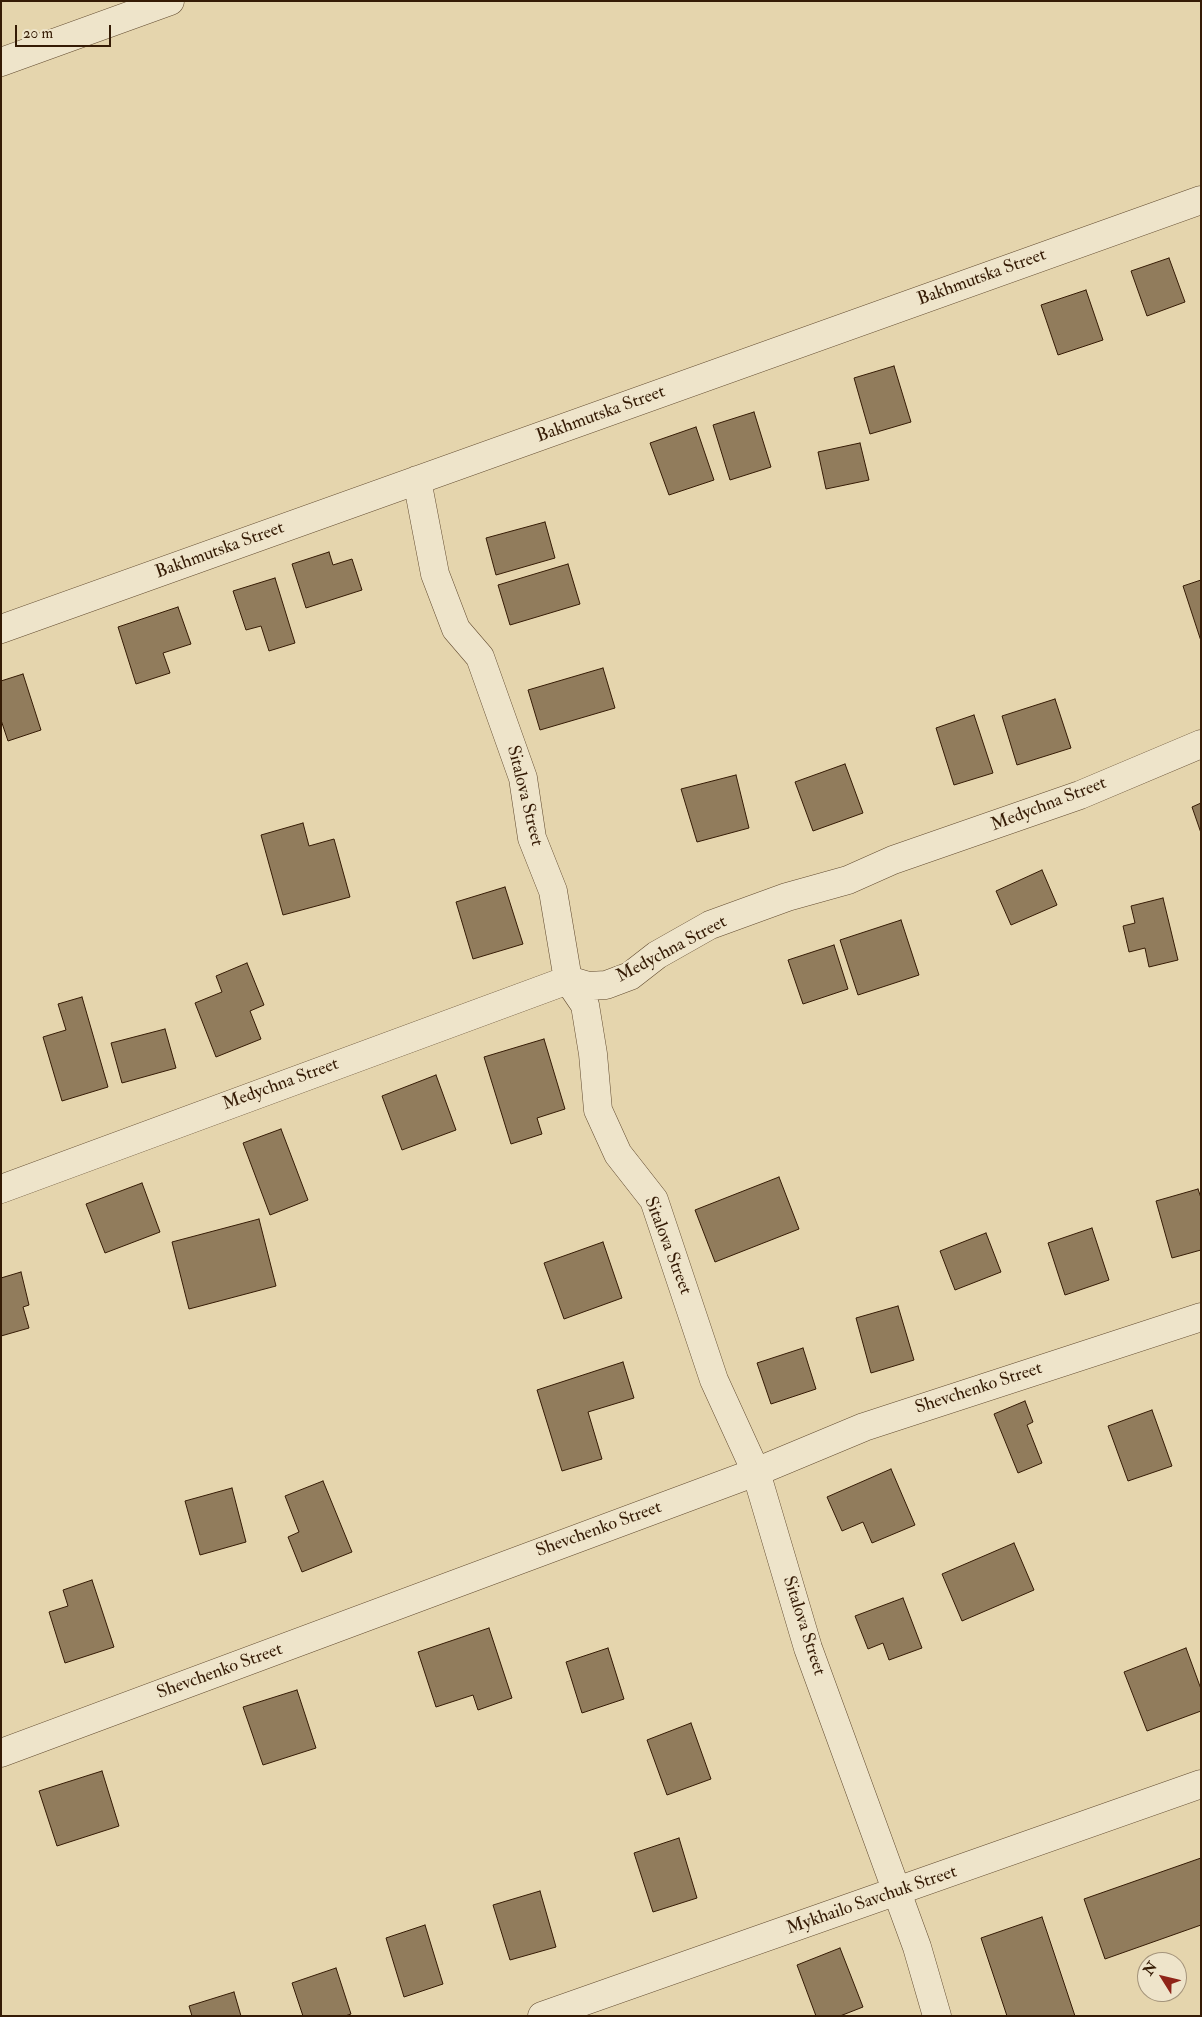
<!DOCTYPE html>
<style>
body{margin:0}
#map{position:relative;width:1202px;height:2017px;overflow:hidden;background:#e5d5ad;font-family:"IM FELL Double Pica",serif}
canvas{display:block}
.frame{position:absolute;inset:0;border:2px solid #351b05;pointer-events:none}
.north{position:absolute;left:1137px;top:1952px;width:50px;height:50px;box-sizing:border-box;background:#eee4ca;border:1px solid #a4947b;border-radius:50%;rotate:306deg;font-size:14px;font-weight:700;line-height:20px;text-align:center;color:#351b05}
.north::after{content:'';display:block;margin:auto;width:18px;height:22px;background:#8f2418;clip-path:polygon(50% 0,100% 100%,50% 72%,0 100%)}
.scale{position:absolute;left:15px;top:25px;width:96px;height:22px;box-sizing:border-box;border:2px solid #351b05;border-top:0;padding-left:6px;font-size:15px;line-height:18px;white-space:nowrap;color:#351b05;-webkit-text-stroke:4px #eee4ca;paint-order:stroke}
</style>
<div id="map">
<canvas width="1202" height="2017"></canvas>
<div class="frame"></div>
<div class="north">N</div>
<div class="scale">20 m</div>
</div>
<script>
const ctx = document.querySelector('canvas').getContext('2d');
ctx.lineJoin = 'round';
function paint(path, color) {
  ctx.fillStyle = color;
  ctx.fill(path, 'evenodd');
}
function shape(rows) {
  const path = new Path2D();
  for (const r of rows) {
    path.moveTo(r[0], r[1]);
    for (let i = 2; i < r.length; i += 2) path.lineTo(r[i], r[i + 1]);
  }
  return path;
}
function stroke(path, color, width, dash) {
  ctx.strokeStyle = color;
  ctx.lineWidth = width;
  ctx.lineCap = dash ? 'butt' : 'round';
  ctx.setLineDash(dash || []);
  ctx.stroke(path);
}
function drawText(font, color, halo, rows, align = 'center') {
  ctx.font = font + ' "IM FELL Double Pica",serif';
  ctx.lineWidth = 5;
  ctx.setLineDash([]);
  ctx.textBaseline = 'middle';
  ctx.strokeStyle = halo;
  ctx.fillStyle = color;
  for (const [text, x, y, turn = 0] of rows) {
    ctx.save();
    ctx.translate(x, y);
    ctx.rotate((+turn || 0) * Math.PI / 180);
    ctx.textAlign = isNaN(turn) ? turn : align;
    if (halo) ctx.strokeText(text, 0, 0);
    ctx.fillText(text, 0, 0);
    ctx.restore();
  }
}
const building = shape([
 [1169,258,1185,302,1147,316,1131,271,1169,258],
 [1086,290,1103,340,1058,355,1041,305,1086,290],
 [894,366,911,422,870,434,854,378,894,366],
 [754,412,771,467,730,480,713,425,754,412],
 [696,427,714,480,669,495,650,443,696,427],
 [860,443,869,480,826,489,818,452,860,443],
 [545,522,555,558,496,575,486,538,545,522],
 [329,552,333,565,352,559,362,590,306,608,292,564,329,552],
 [568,564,580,604,510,625,498,585,568,564],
 [275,578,295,643,269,651,261,626,246,630,233,591,275,578],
 [1201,580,1201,641,1183,586,1201,580],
 [178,607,191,644,163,653,170,673,136,684,118,627,178,607],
 [603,668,615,708,540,730,528,690,603,668],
 [23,674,41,730,8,741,1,720,1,681,23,674],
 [1055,699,1071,748,1017,765,1002,716,1055,699],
 [974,715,993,773,954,785,936,728,974,715],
 [845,764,863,813,813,831,795,782,845,764],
 [736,775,749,828,697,842,681,789,736,775],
 [1201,803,1201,833,1192,807,1201,803],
 [303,823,309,846,334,839,350,897,283,915,261,835,303,823],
 [1042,870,1057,905,1011,925,996,891,1042,870],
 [505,887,523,944,473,959,456,902,505,887],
 [1163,898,1178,960,1149,967,1145,948,1129,952,1123,926,1135,923,1131,906,1163,898],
 [901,920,919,975,858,995,840,940,901,920],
 [834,945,848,989,803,1004,788,960,834,945],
 [247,963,264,1005,250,1011,261,1039,216,1057,195,1003,222,992,216,976,247,963],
 [82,997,108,1087,62,1101,43,1037,66,1030,58,1004,82,997],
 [165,1029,176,1068,122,1083,111,1043,165,1029],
 [544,1039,565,1109,537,1118,542,1134,511,1144,484,1057,544,1039],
 [436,1075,456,1130,402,1150,382,1096,436,1075],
 [281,1129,308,1200,270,1215,243,1143,281,1129],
 [779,1177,799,1229,715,1262,695,1210,779,1177],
 [142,1183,160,1232,105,1253,86,1204,142,1183],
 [1198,1189,1201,1198,1201,1250,1172,1258,1156,1201,1198,1189],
 [259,1219,276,1286,189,1309,172,1242,259,1219],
 [1092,1228,1109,1280,1065,1295,1048,1243,1092,1228],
 [986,1233,1001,1272,955,1290,940,1251,986,1233],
 [603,1242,622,1298,564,1319,544,1263,603,1242],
 [21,1272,29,1305,23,1307,29,1328,1,1336,1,1278,21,1272],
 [898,1306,914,1360,871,1373,856,1318,898,1306],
 [803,1348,816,1389,771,1404,757,1363,803,1348],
 [623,1362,634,1398,588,1412,602,1459,562,1471,537,1390,623,1362],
 [1025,1401,1033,1422,1027,1425,1042,1463,1018,1473,994,1414,1025,1401],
 [1152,1410,1172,1466,1128,1481,1108,1426,1152,1410],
 [891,1469,915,1525,872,1543,863,1522,842,1531,827,1497,891,1469],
 [323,1481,352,1552,302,1572,288,1537,299,1532,285,1496,323,1481],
 [232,1488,246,1542,200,1555,185,1501,232,1488],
 [1014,1543,1034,1590,962,1621,942,1574,1014,1543],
 [92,1580,114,1647,65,1663,49,1612,68,1606,63,1590,92,1580],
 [903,1598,922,1648,889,1660,883,1643,868,1649,855,1616,903,1598],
 [489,1628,512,1698,478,1710,473,1695,436,1707,418,1652,489,1628],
 [608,1648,624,1699,582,1713,566,1662,608,1648],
 [1186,1648,1201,1689,1201,1711,1147,1731,1124,1672,1186,1648],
 [297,1690,316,1748,263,1765,243,1707,297,1690],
 [691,1723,711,1779,667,1795,647,1740,691,1723],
 [102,1771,119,1826,57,1846,39,1791,102,1771],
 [679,1838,697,1898,653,1912,634,1853,679,1838],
 [1201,1858,1201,1925,1105,1959,1084,1899,1201,1858],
 [540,1891,556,1947,510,1960,493,1905,540,1891],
 [1042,1917,1075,2016,1007,2016,981,1938,1042,1917],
 [425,1925,443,1984,404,1997,386,1938,425,1925],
 [840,1948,863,2007,840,2016,816,2016,797,1965,840,1948],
 [336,1968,351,2014,345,2016,303,2016,292,1983,336,1968],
 [234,1992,241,2016,192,2016,189,2006,234,1992]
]);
paint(building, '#917c5c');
stroke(building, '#351b05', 1);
const minor = shape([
 [1,62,170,1],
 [417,480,435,574,456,629,480,657,523,778,532,838,553,891,568,980,585,1005,593,1054,598,1110,618,1154,654,1200,714,1380,756,1472,808,1648,917,1947,937,2016],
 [1,629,1201,200],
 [1,1189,568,980,588,986,606,985,630,976,657,955,710,925,787,897,848,880,893,860,1080,795,1201,744],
 [1,1753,756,1472,864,1427,1201,1317],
 [542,2016,1201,1784]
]);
stroke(minor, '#614a2f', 29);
stroke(minor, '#eee4ca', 28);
drawText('18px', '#351b05', '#eee4ca', [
 ["Bakhmutska Street",982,278,-20],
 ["Bakhmutska Street",601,415,-20],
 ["Bakhmutska Street",220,551,-20],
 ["Sitalova Street",524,796,76],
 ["Medychna Street",1049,805,-21],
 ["Medychna Street",672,950,-28],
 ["Medychna Street",281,1085,-20],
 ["Sitalova Street",667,1246,69],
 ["Shevchenko Street",979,1389,-18],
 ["Shevchenko Street",599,1530,-20],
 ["Sitalova Street",803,1626,72],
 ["Shevchenko Street",220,1672,-20],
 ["Mykhailo Savchuk Street",872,1901,-19]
]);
</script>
